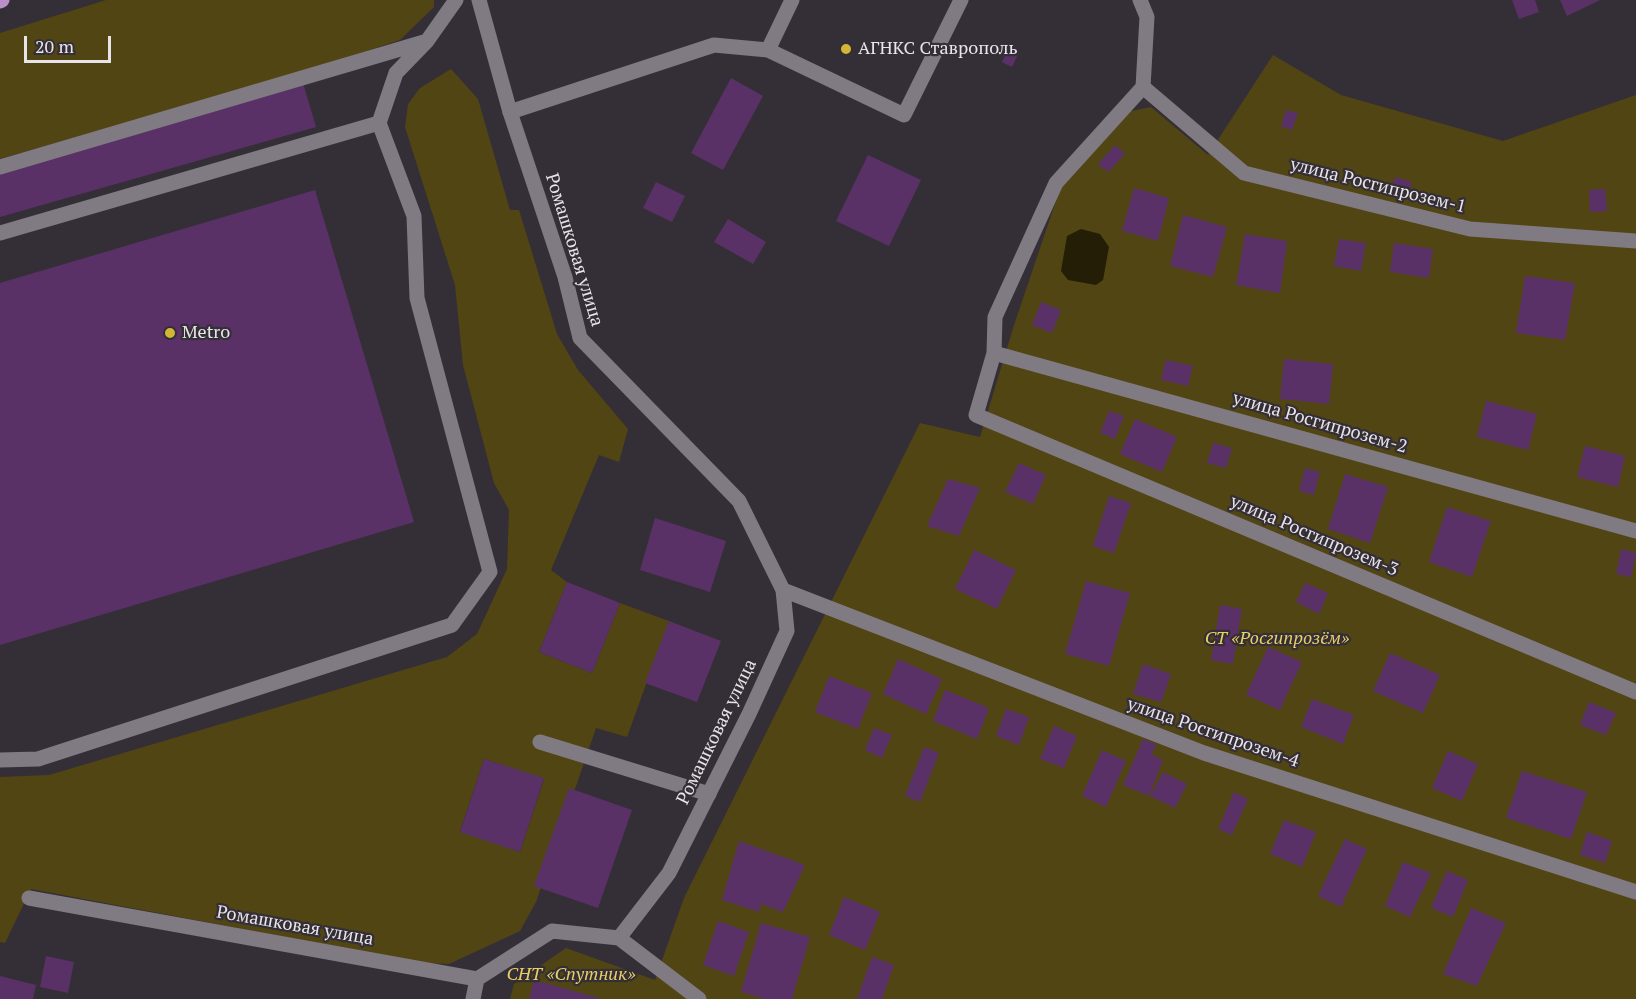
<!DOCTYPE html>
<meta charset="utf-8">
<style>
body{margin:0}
#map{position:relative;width:1636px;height:999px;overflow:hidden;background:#342f36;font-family:"PT Serif",serif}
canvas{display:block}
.scale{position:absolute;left:24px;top:36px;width:87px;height:27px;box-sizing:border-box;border:3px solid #e8e4e9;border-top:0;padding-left:8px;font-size:18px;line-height:21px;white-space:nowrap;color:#e8e4e9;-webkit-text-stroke:4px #342f36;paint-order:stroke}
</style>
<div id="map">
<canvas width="1636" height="999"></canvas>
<div class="scale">20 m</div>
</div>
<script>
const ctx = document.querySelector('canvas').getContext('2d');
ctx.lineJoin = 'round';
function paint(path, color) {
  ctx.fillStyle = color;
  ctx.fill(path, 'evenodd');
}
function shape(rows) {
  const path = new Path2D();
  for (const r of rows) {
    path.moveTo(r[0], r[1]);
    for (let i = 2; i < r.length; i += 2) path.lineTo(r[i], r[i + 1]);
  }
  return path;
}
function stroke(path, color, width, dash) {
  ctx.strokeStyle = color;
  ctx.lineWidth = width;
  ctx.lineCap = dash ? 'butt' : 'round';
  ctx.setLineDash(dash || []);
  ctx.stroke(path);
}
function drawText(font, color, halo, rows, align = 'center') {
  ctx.font = font + ' "PT Serif",serif';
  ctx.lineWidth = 4.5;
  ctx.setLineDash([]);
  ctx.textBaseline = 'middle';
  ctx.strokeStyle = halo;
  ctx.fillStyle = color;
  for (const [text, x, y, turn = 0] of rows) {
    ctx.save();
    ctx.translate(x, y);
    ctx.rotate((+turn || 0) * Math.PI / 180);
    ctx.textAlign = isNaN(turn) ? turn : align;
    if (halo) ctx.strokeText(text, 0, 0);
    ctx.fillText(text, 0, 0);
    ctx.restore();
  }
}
paint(shape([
 [106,0,434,0,434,7,400,40,300,73,0,159,0,33],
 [1273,55,1341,95,1503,141,1636,95,1636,999,510,999,514,984,566,948,655,980,684,898,920,423,980,437,1014,325,1060,189,1131,111,1151,107,1208,155],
 [451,69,478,99,510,210,519,210,557,334,578,370,628,429,619,462,599,455,551,570,567,582,539,652,592,673,620,603,669,621,627,737,596,728,536,902,520,931,449,964,423,963,31,889,5,943,0,942,0,777,49,775,447,657,477,634,507,569,509,510,494,483,463,365,455,285,405,127,408,104,420,88],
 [484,759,544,779,520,852,460,831]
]), '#514514');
paint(shape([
 [1081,229,1100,234,1109,247,1103,280,1096,285,1068,280,1061,271,1067,236]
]), '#241e06');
paint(shape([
 [1512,0,1535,0,1539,12,1519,19],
 [1560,0,1600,0,1567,16],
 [1008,49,1018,54,1012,67,1002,62],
 [300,73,316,127,0,217,0,159],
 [731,78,763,96,723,170,691,153],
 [1286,110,1298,113,1292,130,1281,126],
 [1115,145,1125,154,1108,172,1098,164],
 [868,155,921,180,889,246,836,221],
 [1395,177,1412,182,1407,200,1389,196],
 [656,182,685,196,672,222,643,208],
 [1134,188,1169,198,1158,241,1122,231],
 [1605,189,1607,211,1590,212,1589,190],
 [315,190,414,522,0,645,0,283],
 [1183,215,1227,227,1213,277,1170,266],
 [728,219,766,242,753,264,714,242],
 [1245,234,1287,241,1280,293,1236,285],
 [1339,239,1366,243,1361,271,1334,266],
 [1394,243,1433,249,1429,278,1390,272],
 [1525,276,1575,283,1565,340,1516,333],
 [1041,302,1061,310,1052,333,1032,325],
 [1284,359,1333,364,1329,404,1280,399],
 [1166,360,1193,366,1188,386,1161,380],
 [1486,401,1537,414,1528,450,1477,437],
 [1109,411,1124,416,1115,439,1100,433],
 [1135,419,1177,437,1162,472,1120,454],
 [1213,443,1232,448,1226,468,1207,463],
 [1585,446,1625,456,1618,487,1577,477],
 [1019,463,1046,475,1033,504,1005,492],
 [1305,468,1320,472,1314,495,1299,491],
 [1345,474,1388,487,1370,543,1328,529],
 [948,479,980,488,959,536,927,526],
 [1109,496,1131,503,1114,553,1093,546],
 [1447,507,1491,521,1472,577,1429,562],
 [655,518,726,541,710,592,640,570],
 [1621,549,1636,553,1631,577,1616,574],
 [974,550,1016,570,997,609,955,589],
 [1086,581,1130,593,1109,666,1065,654],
 [567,582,620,603,592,673,539,652],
 [1305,583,1328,593,1319,614,1296,602],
 [1220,605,1242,609,1233,664,1211,660],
 [669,621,721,641,697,702,645,683],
 [1268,647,1302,662,1280,710,1246,695],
 [1390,653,1440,675,1423,713,1373,691],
 [898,659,942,679,926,714,883,694],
 [1143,664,1171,674,1161,702,1133,694],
 [829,676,872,693,858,729,815,712],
 [945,690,989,708,977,739,933,721],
 [1312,699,1354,715,1343,744,1301,727],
 [1589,702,1616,713,1606,735,1580,725],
 [1006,709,1029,717,1019,745,996,736],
 [1054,726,1077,736,1064,768,1040,759],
 [874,728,892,735,882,758,865,750],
 [1143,739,1156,744,1152,755,1163,760,1149,796,1123,785],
 [924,747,939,753,920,802,905,796],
 [1102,750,1126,761,1106,807,1082,796],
 [1448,751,1478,764,1462,801,1432,788],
 [484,759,544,778,520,852,460,832],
 [1522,771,1587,792,1571,839,1506,818],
 [1163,772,1187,784,1175,808,1150,796],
 [569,788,632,810,598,908,534,886],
 [1234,792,1248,799,1232,835,1218,829],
 [1284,820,1316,832,1302,867,1270,854],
 [1587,832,1612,841,1605,863,1580,855],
 [1345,839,1367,849,1341,907,1318,896],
 [739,841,805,865,783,912,761,904,759,912,722,900],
 [1403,862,1431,873,1410,917,1385,906],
 [1447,871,1468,880,1453,917,1431,908],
 [844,897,880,912,865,950,829,935],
 [1471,908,1506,923,1477,986,1443,974],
 [718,921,749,932,734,976,703,965],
 [761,923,810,937,792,999,766,999,741,992],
 [46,956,74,962,68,993,40,987],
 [872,957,894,965,882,999,857,999],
 [0,976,36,985,33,999,0,999],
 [534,980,599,998,599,999,529,999]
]), '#5a3167');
stroke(shape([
 [768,50,792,0],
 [510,112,714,45,768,50,904,115,961,0],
 [0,167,424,42],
 [0,233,379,123,396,73,427,41,456,0],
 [540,742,709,794],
 [0,760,38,759,452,625,490,572,417,298,414,216,379,123]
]), '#807a82', 15);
stroke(shape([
 [1140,0,1147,17,1143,87,1056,183,995,317,994,353,976,415,1636,692],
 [1143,87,1244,173,1470,229,1636,241],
 [994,353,1636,531],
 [783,590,1204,753,1636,892],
 [29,898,477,979,552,931,619,938,669,873,749,714,787,631,783,590,739,501,580,338,565,277,510,112,479,0],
 [619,938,699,999],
 [473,999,477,979]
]), '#807a82', 15);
stroke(shape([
 [0,1,2,0]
]), '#ba8fc8', 15);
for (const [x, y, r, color] of [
 [846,49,6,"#d3b635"],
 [170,333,6,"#d3b635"]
]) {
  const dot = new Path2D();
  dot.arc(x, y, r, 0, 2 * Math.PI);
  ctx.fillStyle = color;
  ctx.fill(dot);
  stroke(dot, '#342f36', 2);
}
drawText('18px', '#e8e4e9', '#342f36', [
 ["АГНКС Ставрополь",858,49],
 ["Metro",182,333]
], 'left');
drawText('18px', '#e8e4e9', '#342f36', [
 ["улица Росгипрозем-1",1378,186,14],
 ["Ромашковая улица",574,250,73],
 ["улица Росгипрозем-2",1320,423,16],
 ["улица Росгипрозем-3",1314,536,23],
 ["Ромашковая улица",717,732,-64],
 ["улица Росгипрозем-4",1213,733,19],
 ["Ромашковая улица",295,926,10]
]);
drawText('italic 18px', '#e9cf65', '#342f36', [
 ["СТ «Росгипрозём»",1277,639],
 ["СНТ «Спутник»",571,975]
]);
</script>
